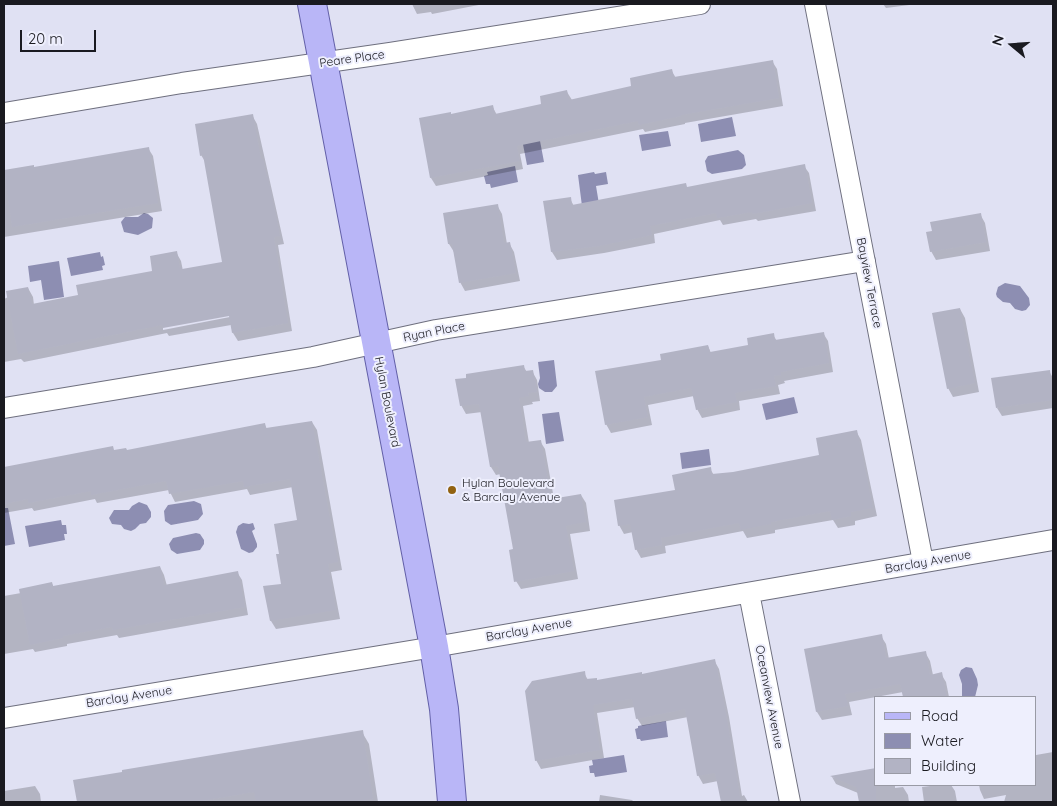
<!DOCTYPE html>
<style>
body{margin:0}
#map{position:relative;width:1057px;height:806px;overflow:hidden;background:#e0e1f3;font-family:Quicksand,sans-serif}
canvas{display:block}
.frame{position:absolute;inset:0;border:5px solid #1a1a20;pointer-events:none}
.legend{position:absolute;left:874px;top:696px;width:162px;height:90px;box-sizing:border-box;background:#eeeffd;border:1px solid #999aa5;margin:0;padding:6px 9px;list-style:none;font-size:15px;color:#1a1a20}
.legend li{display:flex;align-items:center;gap:10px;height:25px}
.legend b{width:25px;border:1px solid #999aa5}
.north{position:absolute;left:987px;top:20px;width:50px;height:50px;-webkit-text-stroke:4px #eeeffd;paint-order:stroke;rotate:288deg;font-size:14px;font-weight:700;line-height:20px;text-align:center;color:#1a1a20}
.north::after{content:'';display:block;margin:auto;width:18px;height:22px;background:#1a1a20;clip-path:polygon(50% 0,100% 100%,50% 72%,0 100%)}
.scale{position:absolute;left:20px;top:30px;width:76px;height:22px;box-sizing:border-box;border:2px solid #1a1a20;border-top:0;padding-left:6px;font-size:15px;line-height:18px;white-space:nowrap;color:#1a1a20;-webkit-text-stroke:4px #eeeffd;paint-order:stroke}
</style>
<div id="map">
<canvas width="1057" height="806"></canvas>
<div class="frame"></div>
<ul class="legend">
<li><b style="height:6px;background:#b9b6f7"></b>Road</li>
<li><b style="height:14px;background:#8d8eb2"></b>Water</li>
<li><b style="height:14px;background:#b2b3c4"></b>Building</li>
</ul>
<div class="north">N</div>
<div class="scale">20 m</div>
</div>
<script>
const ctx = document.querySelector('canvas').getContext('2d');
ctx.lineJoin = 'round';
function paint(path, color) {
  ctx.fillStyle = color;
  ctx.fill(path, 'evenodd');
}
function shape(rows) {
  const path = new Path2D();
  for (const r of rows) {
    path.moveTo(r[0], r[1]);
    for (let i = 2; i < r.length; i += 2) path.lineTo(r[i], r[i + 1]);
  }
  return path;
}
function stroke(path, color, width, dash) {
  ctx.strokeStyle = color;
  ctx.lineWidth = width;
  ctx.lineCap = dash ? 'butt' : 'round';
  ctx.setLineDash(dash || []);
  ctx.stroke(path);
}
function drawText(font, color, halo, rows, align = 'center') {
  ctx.font = font + ' Quicksand,sans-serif';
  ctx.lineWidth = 4;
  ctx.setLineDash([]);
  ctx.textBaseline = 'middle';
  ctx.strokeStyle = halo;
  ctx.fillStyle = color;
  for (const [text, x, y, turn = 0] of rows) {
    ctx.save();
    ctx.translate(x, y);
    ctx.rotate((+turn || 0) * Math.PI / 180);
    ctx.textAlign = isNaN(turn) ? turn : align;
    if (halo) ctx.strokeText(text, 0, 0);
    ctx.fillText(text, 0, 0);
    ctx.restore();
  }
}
paint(shape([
 [732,117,736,136,701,142,698,124],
 [537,125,544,162,527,165,520,129],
 [668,131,671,146,642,151,639,135],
 [738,150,744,155,746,165,742,169,712,174,707,171,705,161,708,156],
 [515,166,518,182,491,188,490,184,486,184,484,176,488,175,487,172],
 [594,172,595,174,606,172,608,184,596,186,599,204,582,206,578,175],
 [144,213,148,214,153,218,152,228,138,235,124,232,121,222,125,217,138,217],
 [100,252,101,257,103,256,105,265,102,266,103,270,71,276,67,258],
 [59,261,64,297,44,300,41,280,30,282,28,266],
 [1005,283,1020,286,1029,298,1030,305,1026,310,1022,311,1015,309,1010,303,1003,302,997,297,996,294,998,287],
 [554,360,557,386,552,392,545,392,539,388,538,384,540,378,538,362],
 [794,397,798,413,766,420,762,404],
 [559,412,564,441,546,444,542,414],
 [709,449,711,465,682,469,680,453],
 [194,501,201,504,203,514,198,520,171,525,165,521,164,511,168,505],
 [139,502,147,505,151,512,151,517,146,523,140,524,135,529,131,531,124,529,121,525,112,524,109,518,114,510,129,510,132,506],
 [4,508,8,508,15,544,4,546],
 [61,520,62,525,66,525,67,534,64,534,65,540,29,547,25,526],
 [243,523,249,524,253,523,255,529,252,531,257,544,257,547,253,552,249,553,241,549,236,532,238,526],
 [196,533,200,534,204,540,204,544,200,550,177,554,171,550,169,544,173,538],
 [966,667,972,668,977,679,978,685,975,697,962,696,962,684,959,675,961,670],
 [666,721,668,737,641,741,640,739,637,739,635,729,638,728,638,726],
 [624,755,627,772,595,777,594,773,590,773,589,766,593,765,592,760]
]), '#8d8eb2');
paint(shape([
 [412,4,484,4,432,14,431,12,417,14],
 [883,4,917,4,886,8],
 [772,61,777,69,783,106,685,123,685,124,645,132,643,129,520,154,523,169,436,186,431,178,451,115,492,106,497,115,543,105,567,92,572,100,633,87,671,70,676,78],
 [252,115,257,124,284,244,278,245,292,331,238,341,233,333,231,325,169,336,167,333,24,362,21,359,4,362,4,299,28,288,33,297,34,305,79,296,154,272,176,252,181,261,183,271,223,263,206,163,201,155],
 [234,314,235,316,163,330,163,327],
 [148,148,153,156,162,211,4,237,4,171,33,166,34,168],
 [804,166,809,173,816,211,758,221,756,219,723,225,720,220,654,234,655,243,604,253,557,260,552,252,545,202,570,199,574,206,687,188],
 [497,205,502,214,507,244,509,243,514,252,520,281,465,291,460,282,454,252,449,244],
 [980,214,985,223,990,251,936,260,931,251],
 [960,309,965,318,979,392,953,397,948,388],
 [823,333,828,341,833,372,784,381,785,383,778,385,780,394,739,401,740,410,702,418,697,409,694,396,648,405,652,425,611,433,606,424,663,361,708,346,711,353,750,346,773,335,777,341],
 [523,366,527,372,532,371,537,380,540,401,532,402,533,404,523,406,529,443,540,441,545,449,554,499,581,495,586,503,590,531,570,534,578,579,521,589,516,581,514,550,501,474,496,475,491,467,482,412,466,414,461,405],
 [1049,371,1053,378,1053,408,1002,416,997,408],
 [312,422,317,430,342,570,331,572,340,619,276,629,271,621,265,588,283,585,280,555,299,521,293,487,250,495,247,489,175,502,169,490,97,503,95,499,34,511,32,508,4,513,4,468,112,448,114,451,127,451,265,425,267,429],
 [856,431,861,440,877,516,855,521,855,525,838,528,833,520,775,530,775,533,747,538,743,531,665,546,666,553,641,558,636,549,633,532,624,534,619,525,710,469,714,475,733,473,821,456],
 [160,567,164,575,167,586,237,572,242,580,248,615,119,638,117,635,67,644,67,646,35,652,33,649,4,654,4,596,21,593,52,584,54,587],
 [881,636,886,644,889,659,925,652,930,661,933,675,941,674,946,682,949,697,904,697,903,692,849,702,852,715,822,720,817,712,805,650],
 [714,660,719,669,729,717,742,796,744,795,748,802,722,802,718,781,703,784,698,775,688,717,642,726,637,718,635,707,597,713,604,758,541,769,536,760,584,673,588,680,597,681,642,675],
 [362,732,369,744,378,802,78,802,75,781],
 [1053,752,1053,802,1004,802,1006,795,984,799,980,790,979,785,1036,785,1036,755],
 [832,777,876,785,895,785,895,788,903,787,908,795,909,802,860,802,858,793,836,784],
 [938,785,951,785,955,791,957,802,924,802,922,787],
 [35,786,40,794,41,802,4,802,4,791],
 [600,795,632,800,634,802,599,802]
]), '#0003');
paint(shape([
 [773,60,779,98,681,115,681,116,639,125,638,121,517,146,520,161,430,178,419,118,451,112,451,114,493,105,495,114,541,104,540,96,567,90,569,100,631,86,630,78,672,69,674,77],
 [253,114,261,159,263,159,267,177,268,177,280,236,274,237,288,323,232,333,229,316,163,328,162,325,18,354,6,291,28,287,32,304,78,295,76,285,152,271,150,256,177,251,180,268,182,267,182,269,222,262,203,155,200,156,195,124],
 [149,147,158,203,12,227,4,170,34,165,34,167],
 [805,164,812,203,752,214,752,212,717,218,716,213,650,226,652,235,599,246,551,252,543,201,571,197,572,205,686,183,687,187],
 [498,204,504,243,510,242,516,273,459,283,452,244,448,244,443,213],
 [981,213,986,242,930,252,926,232,932,231,930,222],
 [960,308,975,383,947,389,932,313],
 [824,332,829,363,781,372,781,375,774,376,776,386,735,393,737,402,696,410,691,388,644,397,648,417,605,425,595,371,661,360,660,354,708,345,710,352,748,345,747,338,774,333,775,340],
 [524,365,525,371,533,370,537,392,528,393,529,396,519,398,526,442,541,440,551,499,581,494,586,522,566,526,574,571,514,582,509,550,513,549,498,466,490,467,479,404,460,406,455,379,466,378,466,374],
 [1050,370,1053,400,996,408,991,378],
 [312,421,338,562,328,564,336,610,270,621,263,586,281,584,276,554,279,554,274,524,297,520,290,479,244,487,243,481,169,494,166,481,91,495,91,491,28,503,28,499,4,504,4,467,113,446,114,450,126,448,127,450,265,423,266,428],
 [857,430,873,508,851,512,851,516,832,520,830,511,771,522,771,524,741,530,739,523,661,538,662,545,635,550,630,524,618,526,614,500,675,490,672,475,711,467,712,474,733,472,819,455,816,438],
 [160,566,164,585,238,571,245,607,113,630,112,627,63,636,63,638,30,645,19,589,52,582,53,586],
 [882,634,886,658,926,651,930,675,942,672,947,697,903,697,900,684,845,694,848,706,816,712,804,649],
 [715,659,725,708,741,802,721,802,715,773,697,776,685,709,636,719,632,699,593,705,600,750,535,761,525,691,532,681,585,671,586,679,597,678,597,680,642,672,642,674],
 [363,730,373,799,351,802,256,802,254,792,196,802,77,802,73,780,122,772,122,770],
 [876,768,876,802,859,802,856,787,830,776]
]), '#b2b3c4');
const street = shape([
 [815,4,923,562],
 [4,113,182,83,390,53,700,4],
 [4,408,313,357,436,330,865,261],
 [749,593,790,802],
 [4,718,434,647,1053,540]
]);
const primary = shape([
 [312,4,434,647,444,709,452,802]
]);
stroke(street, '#6e6f7e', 22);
stroke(primary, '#6360a8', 30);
stroke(street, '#fff', 20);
stroke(primary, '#b9b6f7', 28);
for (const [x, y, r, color] of [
 [452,490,5,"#926210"]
]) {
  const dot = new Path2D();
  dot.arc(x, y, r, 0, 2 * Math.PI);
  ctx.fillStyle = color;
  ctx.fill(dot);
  stroke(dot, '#eeeffd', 2);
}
drawText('12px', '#1a1a20', '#eeeffd', [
 ["Peare Place",352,59,-8],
 ["Bayview Terrace",869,283,79],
 ["Ryan Place",434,332,-11],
 ["Hylan Boulevard",387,402,79],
 ["Barclay Avenue",928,562,-10],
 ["Barclay Avenue",529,630,-10],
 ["Barclay Avenue",129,697,-9],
 ["Oceanview Avenue",769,697,79]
]);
drawText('12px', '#1a1a20', '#eeeffd', [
 ["Hylan Boulevard",462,483],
 ["& Barclay Avenue",462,497]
], 'left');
</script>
